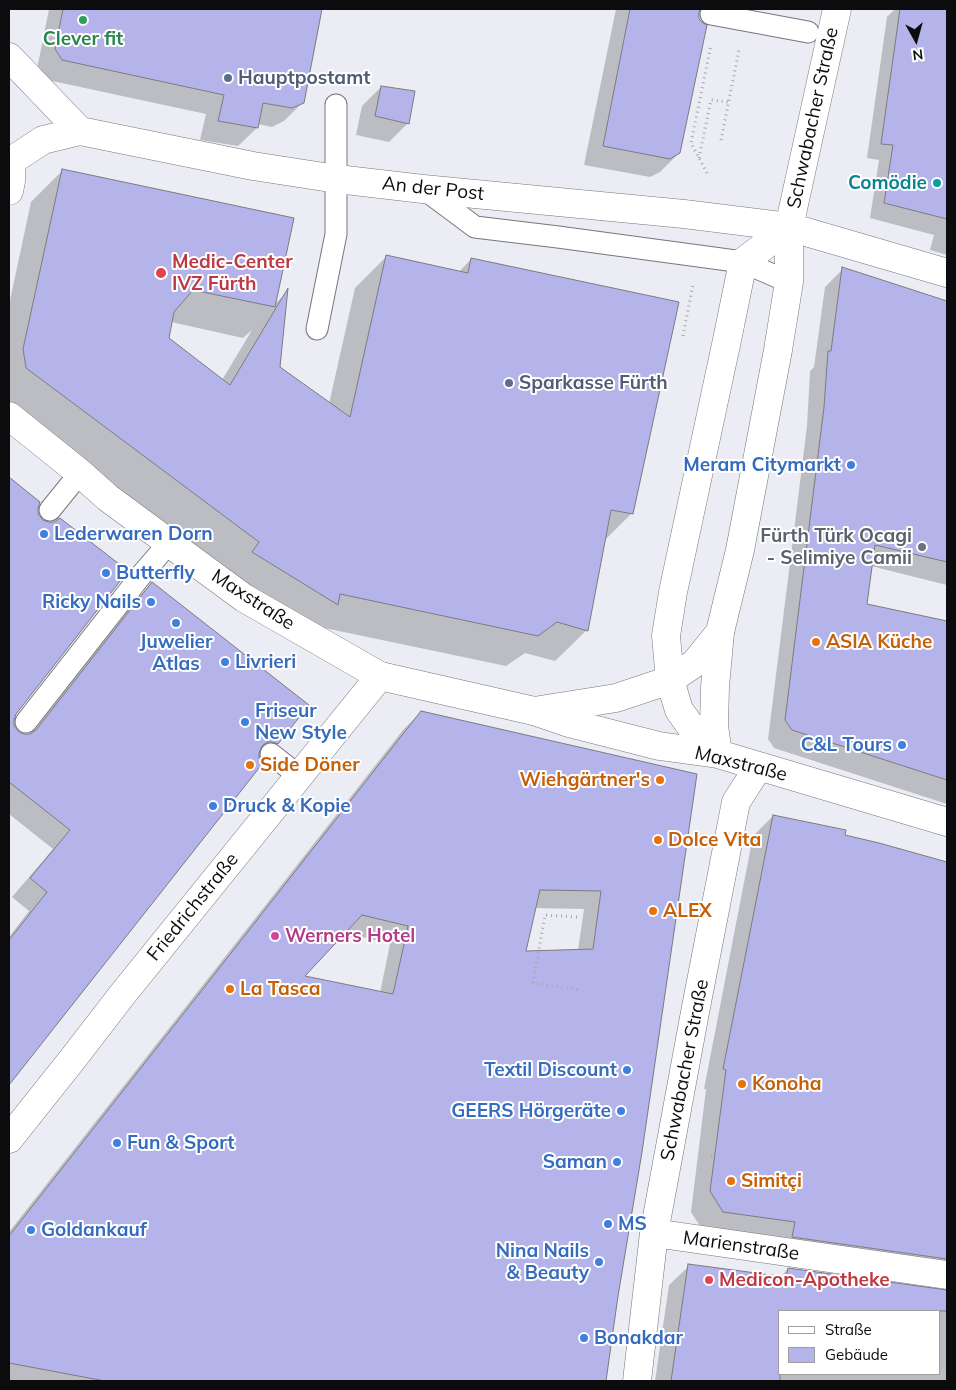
<!DOCTYPE html>
<meta charset="utf-8">
<style>
body{margin:0}
#map{position:relative;width:956px;height:1390px;overflow:hidden;background:#ececf4;font-family:Mulish,sans-serif}
canvas{display:block}
.frame{position:absolute;inset:0;border:10px solid #0c0c0e;pointer-events:none}
.legend{position:absolute;left:778px;top:1310px;width:162px;height:65px;box-sizing:border-box;background:#fff;border:1px solid #9e9e9f;margin:0;padding:6px 9px;list-style:none;font-size:15px;color:#0c0c0e}
.legend li{display:flex;align-items:center;gap:10px;height:25px}
.legend b{width:25px;border:1px solid #9e9e9f}
.north{position:absolute;left:891px;top:15px;width:50px;height:50px;-webkit-text-stroke:4px #fff;paint-order:stroke;rotate:173deg;font-size:14px;font-weight:700;line-height:20px;text-align:center;color:#0c0c0e}
.north::after{content:'';display:block;margin:auto;width:18px;height:22px;background:#0c0c0e;clip-path:polygon(50% 0,100% 100%,50% 72%,0 100%)}
</style>
<div id="map">
<canvas width="956" height="1390"></canvas>
<div class="frame"></div>
<ul class="legend">
<li><b style="height:6px;background:#fff"></b>Straße</li>
<li><b style="height:14px;background:#b5b4ea"></b>Gebäude</li>
</ul>
<div class="north">N</div>
</div>
<script>
const ctx = document.querySelector('canvas').getContext('2d');
ctx.lineJoin = 'round';
function paint(path, color) {
  ctx.fillStyle = color;
  ctx.fill(path, 'evenodd');
}
function shape(rows) {
  const path = new Path2D();
  for (const r of rows) {
    path.moveTo(r[0], r[1]);
    for (let i = 2; i < r.length; i += 2) path.lineTo(r[i], r[i + 1]);
  }
  return path;
}
function stroke(path, color, width, dash) {
  ctx.strokeStyle = color;
  ctx.lineWidth = width;
  ctx.lineCap = dash ? 'butt' : 'round';
  ctx.setLineDash(dash || []);
  ctx.stroke(path);
}
function drawText(font, color, halo, rows, align = 'center') {
  ctx.font = font + ' Mulish,sans-serif';
  ctx.lineWidth = 4;
  ctx.setLineDash([]);
  ctx.textBaseline = 'middle';
  ctx.strokeStyle = halo;
  ctx.fillStyle = color;
  for (const [text, x, y, turn = 0] of rows) {
    ctx.save();
    ctx.translate(x, y);
    ctx.rotate((+turn || 0) * Math.PI / 180);
    ctx.textAlign = isNaN(turn) ? turn : align;
    if (halo) ctx.strokeText(text, 0, 0);
    ctx.fillText(text, 0, 0);
    ctx.restore();
  }
}
paint(shape([
 [49,9,321,9,303,102,284,121,272,127,258,124,257,128,238,146,200,140,206,114,43,79,37,69],
 [616,9,703,9,698,14,679,153,660,172,650,177,584,165],
 [895,9,947,9,947,255,930,250,934,235,870,218,879,160,867,158,887,17],
 [381,87,408,123,389,142,356,135,362,106],
 [62,171,275,304,287,292,279,367,329,404,355,288,386,257,459,272,471,259,632,513,604,541,587,630,555,661,525,653,506,666,315,626,306,635,9,409,9,305,31,202],
 [171,322,243,338,252,330,222,380,167,339],
 [843,269,947,303,947,585,871,566,866,605,947,622,947,804,774,748,768,739,807,426,810,371,814,367,825,287],
 [9,478,39,503,37,507,15,714,12,721,13,727,17,732,25,736,29,735,134,602,152,583,277,743,260,761,261,763,9,1082,9,937,29,911,12,897,53,849,9,814],
 [421,712,696,775,605,1381,9,1381,9,1232,403,730],
 [534,908,584,909,578,950,524,952],
 [344,932,390,944,380,993,302,976],
 [773,816,844,836,879,844,947,863,947,1381,655,1381,669,1285,689,1266,780,1277,788,1269,943,1292,937,1283,703,1231,691,1212,706,1089,704,1089,753,836],
 [780,1311,940,1311,940,1374,780,1374]
]), '#0003');
const building = shape([
 [63,9,322,9,304,103,292,108,263,103,258,128,218,121,224,95,62,60,55,49,63,9],
 [630,9,700,9,699,12,699,19,703,23,707,25,680,153,670,159,603,146,630,9],
 [900,9,947,9,947,219,884,203,893,145,881,144,900,9],
 [381,86,415,91,409,124,375,116,381,86],
 [62,169,294,218,275,307,193,290,174,312,169,338,230,385,288,288,280,367,350,417,386,255,468,273,471,258,679,302,633,514,611,510,588,631,557,622,538,636,340,594,338,605,252,552,259,542,26,368,23,349,62,169],
 [842,267,947,301,947,562,875,545,867,604,947,621,947,780,792,730,785,720,824,407,828,351,831,351,842,267],
 [9,477,40,502,38,508,38,514,43,520,49,522,54,522,60,518,128,571,16,714,14,720,14,726,19,732,24,734,30,734,36,730,152,582,309,705,278,744,272,742,267,742,262,746,259,753,259,758,263,763,9,1085,9,940,47,892,30,878,70,830,9,782,9,477],
 [421,711,697,774,642,1152,618,1296,606,1381,105,1381,9,1363,9,1236,421,711],
 [540,890,601,891,593,949,526,951,540,890],
 [362,915,408,926,393,994,305,976,362,915],
 [773,815,846,830,845,835,879,843,947,862,947,1259,792,1237,795,1222,723,1212,710,1191,726,1070,723,1069,773,815],
 [688,1264,786,1277,788,1268,947,1290,947,1311,780,1311,780,1381,671,1381,688,1264]
]);
paint(building, '#b5b4ea');
stroke(building, '#7a7a81', 1);
const lane = shape([
 [711,14,808,32],
 [424,189,475,227,558,237,743,262,789,282],
 [317,329,336,234,336,105],
 [50,510,80,473],
 [26,722,143,573,169,543],
 [271,754,299,776]
]);
const street = shape([
 [9,191,11,181,11,161,43,140,80,131],
 [9,416,80,473,108,498,244,598,380,676],
 [534,711,569,723,659,746,718,754,947,822],
 [718,754,694,731,679,710,670,680,666,636,673,592,727,340,743,262,789,227],
 [718,754,714,726,715,687,720,632],
 [654,1233,947,1275],
 [637,1381,654,1233,696,1007,736,802,759,766]
]);
const secondary = shape([
 [9,57,80,131,253,166,337,179,423,189,684,214,789,227,947,273],
 [9,1139,75,1056,122,995,380,676,534,711,616,698,670,680,695,663,720,632,740,550,778,350,789,282,789,227,837,9]
]);
stroke(lane, '#76767d', 23);
stroke(street, '#76767d', 29);
stroke(secondary, '#76767d', 29);
stroke(shape([
 [721,140,739,50],
 [699,158,711,100,728,102],
 [707,173,691,143,711,45],
 [683,336,693,284],
 [577,917,545,915,533,983,581,990],
 [711,1155,715,1156]
]), '#a5a5ac', 3, [1, 4]);
stroke(lane, '#fff', 21);
stroke(street, '#fff', 28);
stroke(secondary, '#fff', 28);
for (const [x, y, r, color] of [
 [83,20,5,"#2e9e5b"],
 [228,78,5,"#5c6f8a"],
 [937,183,5,"#0f9aa8"],
 [161,273,6,"#e0444e"],
 [509,383,5,"#5c6f8a"],
 [851,465,5,"#3f7fe0"],
 [44,534,5,"#3f7fe0"],
 [922,547,5,"#6b7280"],
 [106,573,5,"#3f7fe0"],
 [151,602,5,"#3f7fe0"],
 [176,623,5,"#3f7fe0"],
 [816,642,5,"#e8710a"],
 [225,662,5,"#3f7fe0"],
 [245,722,5,"#3f7fe0"],
 [902,745,5,"#3f7fe0"],
 [250,765,5,"#e8710a"],
 [660,780,5,"#e8710a"],
 [213,806,5,"#3f7fe0"],
 [658,840,5,"#e8710a"],
 [653,911,5,"#e8710a"],
 [275,936,5,"#d1479c"],
 [230,989,5,"#e8710a"],
 [627,1070,5,"#3f7fe0"],
 [742,1084,5,"#e8710a"],
 [621,1111,5,"#3f7fe0"],
 [117,1143,5,"#3f7fe0"],
 [617,1162,5,"#3f7fe0"],
 [731,1181,5,"#e8710a"],
 [608,1224,5,"#3f7fe0"],
 [31,1230,5,"#3f7fe0"],
 [599,1262,5,"#3f7fe0"],
 [709,1280,5,"#e0444e"],
 [584,1338,5,"#3f7fe0"]
]) {
  const dot = new Path2D();
  dot.arc(x, y, r, 0, 2 * Math.PI);
  ctx.fillStyle = color;
  ctx.fill(dot);
  stroke(dot, '#fff', 2);
}
drawText('bold 19px', '#27864d', '#fff', [
 ["Clever fit",83,39]
]);
drawText('bold 19px', '#4e5e75', '#fff', [
 ["Hauptpostamt",238,78],
 ["Sparkasse Fürth",519,383]
], 'left');
drawText('19px', '#0c0c0e', '#fff', [
 ["Schwabacher Straße",813,118,-78],
 ["An der Post",433,189,6],
 ["Maxstraße",253,600,33],
 ["Maxstraße",741,764,14],
 ["Friedrichstraße",193,907,-51],
 ["Schwabacher Straße",685,1070,-79],
 ["Marienstraße",741,1246,8]
]);
drawText('bold 19px', '#0d838f', '#fff', [
 ["Comödie",927,183]
], 'right');
drawText('bold 19px', '#be3a42', '#fff', [
 ["Medic-Center",172,262],
 ["IVZ Fürth",172,284],
 ["Medicon-Apotheke",719,1280]
], 'left');
drawText('bold 19px', '#366cbe', '#fff', [
 ["Meram Citymarkt",841,465,"right"],
 ["Lederwaren Dorn",54,534],
 ["Butterfly",116,573],
 ["Ricky Nails",141,602,"right"],
 ["Juwelier",176,642,"center"],
 ["Atlas",176,664,"center"],
 ["Livrieri",235,662],
 ["Friseur",255,711],
 ["New Style",255,733],
 ["C&L Tours",892,745,"right"],
 ["Druck & Kopie",223,806],
 ["Textil Discount",617,1070,"right"],
 ["GEERS Hörgeräte",611,1111,"right"],
 ["Fun & Sport",127,1143],
 ["Saman",607,1162,"right"],
 ["MS",618,1224],
 ["Goldankauf",41,1230],
 ["Nina Nails",589,1251,"right"],
 ["& Beauty",589,1273,"right"],
 ["Bonakdar",594,1338]
], 'left');
drawText('bold 19px', '#5b616d', '#fff', [
 ["Fürth Türk Ocagi",912,536],
 ["- Selimiye Camii",912,558]
], 'right');
drawText('bold 19px', '#c56008', '#fff', [
 ["ASIA Küche",826,642],
 ["Side Döner",260,765],
 ["Wiehgärtner's",650,780,"right"],
 ["Dolce Vita",668,840],
 ["ALEX",663,911],
 ["La Tasca",240,989],
 ["Konoha",752,1084],
 ["Simitçi",741,1181]
], 'left');
drawText('bold 19px', '#b23c85', '#fff', [
 ["Werners Hotel",285,936]
], 'left');
</script>
